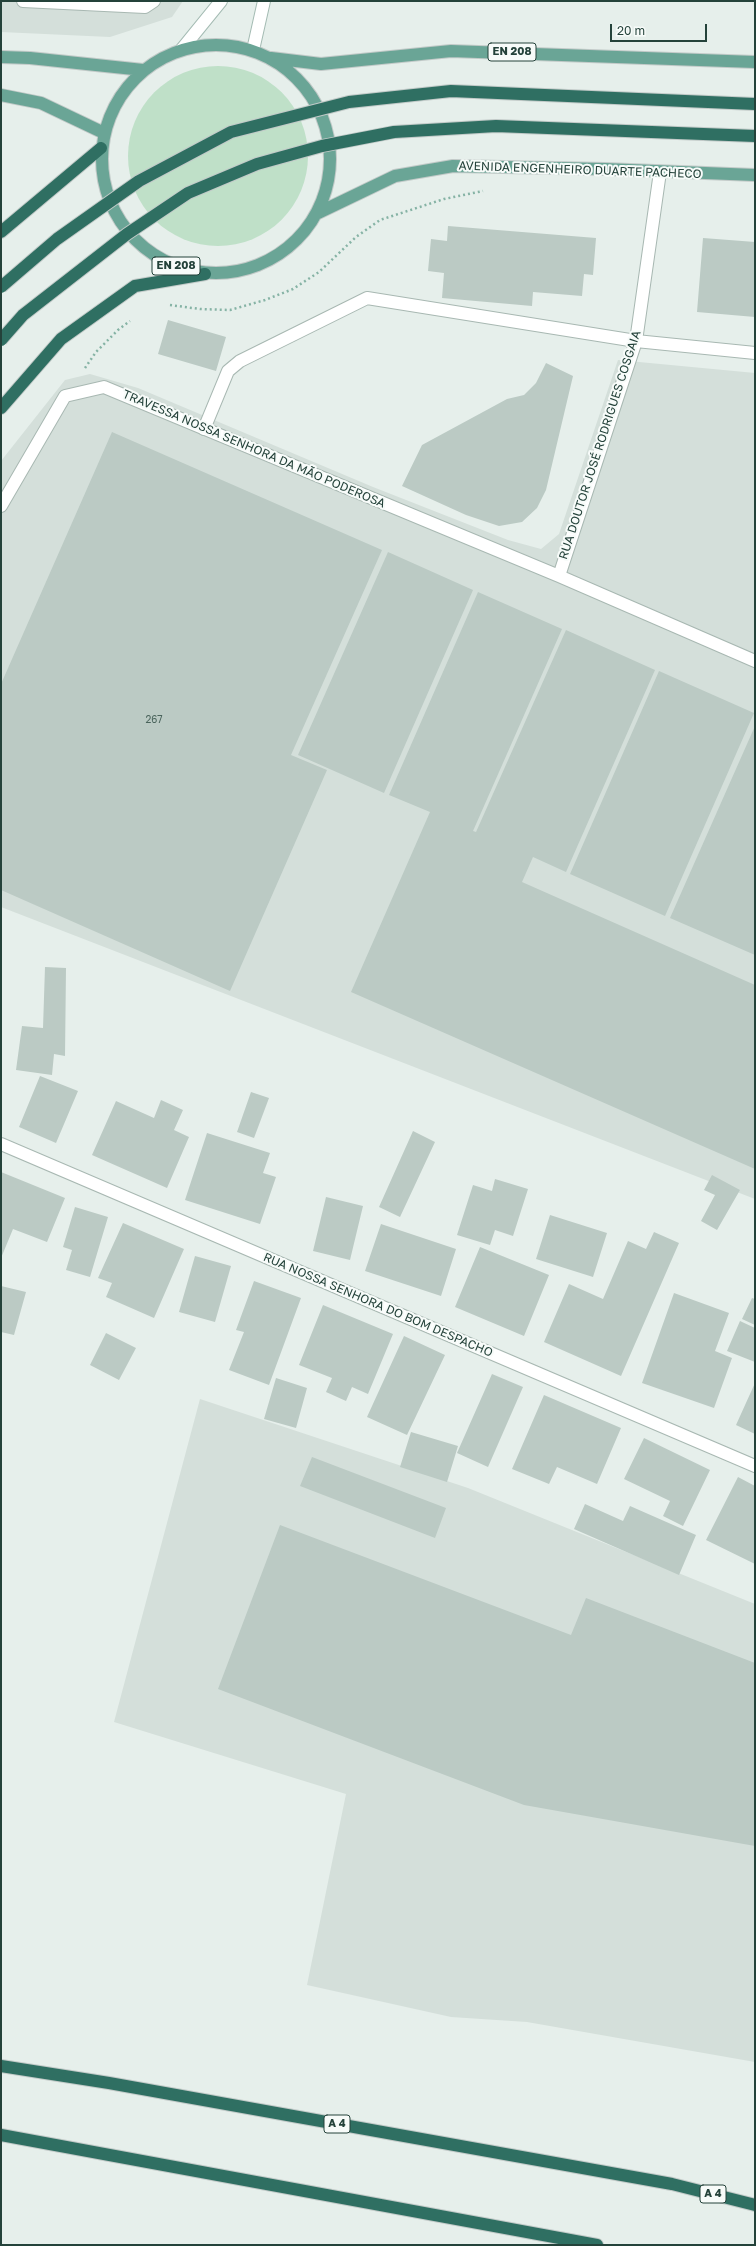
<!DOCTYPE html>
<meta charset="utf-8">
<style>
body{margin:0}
#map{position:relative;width:756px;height:2246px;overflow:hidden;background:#e6efeb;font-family:"Golos Text",sans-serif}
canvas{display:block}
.frame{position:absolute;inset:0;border:2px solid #24423a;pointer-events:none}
.scale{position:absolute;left:610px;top:24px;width:97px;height:18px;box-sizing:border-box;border:2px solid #24423a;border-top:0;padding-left:5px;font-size:12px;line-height:14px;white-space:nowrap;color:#24423a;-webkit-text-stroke:3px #f7fbf9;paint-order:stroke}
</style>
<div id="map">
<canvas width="756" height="2246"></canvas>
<div class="frame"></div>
<div class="scale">20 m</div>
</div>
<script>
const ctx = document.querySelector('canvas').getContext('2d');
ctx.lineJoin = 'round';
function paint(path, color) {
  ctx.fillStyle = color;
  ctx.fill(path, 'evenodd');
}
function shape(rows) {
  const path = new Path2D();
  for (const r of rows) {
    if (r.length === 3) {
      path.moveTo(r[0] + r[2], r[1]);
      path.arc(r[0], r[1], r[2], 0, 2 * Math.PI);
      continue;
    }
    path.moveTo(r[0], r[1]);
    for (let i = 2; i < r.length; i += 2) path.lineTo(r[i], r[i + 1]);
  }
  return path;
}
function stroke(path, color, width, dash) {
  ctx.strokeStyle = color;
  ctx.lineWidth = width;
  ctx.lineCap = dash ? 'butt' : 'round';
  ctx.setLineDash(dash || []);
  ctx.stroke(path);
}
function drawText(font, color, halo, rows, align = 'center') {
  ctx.font = font + ' "Golos Text",sans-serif';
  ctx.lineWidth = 4;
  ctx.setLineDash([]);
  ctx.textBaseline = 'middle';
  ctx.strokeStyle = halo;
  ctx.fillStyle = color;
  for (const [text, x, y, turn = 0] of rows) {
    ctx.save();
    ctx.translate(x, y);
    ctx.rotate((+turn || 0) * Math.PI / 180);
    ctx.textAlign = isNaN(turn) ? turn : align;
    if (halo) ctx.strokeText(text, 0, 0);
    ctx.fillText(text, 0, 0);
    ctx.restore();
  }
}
paint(shape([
 [1,1,183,1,172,17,110,37,1,32],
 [618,360,755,373,755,1199,1,907,1,461,65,380,90,374,138,388,373,487,508,540,541,549,559,534],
 [200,1399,468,1488,755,1604,755,2062,527,2022,451,2017,307,1985,346,1794,114,1722]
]), '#d4dfda');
paint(shape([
 [218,156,90]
]), '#bfe0c8');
paint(shape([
 [448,226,596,238,593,275,584,274,582,296,533,292,532,306,442,298,444,273,428,271,431,239,447,241],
 [703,238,755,242,755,317,697,312],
 [168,320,226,337,216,371,158,354],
 [546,363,573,376,546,490,537,508,522,522,499,526,466,515,402,486,422,445,507,399,524,395,536,383],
 [112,432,382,550,291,755,327,770,230,991,1,890,1,684],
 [388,552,473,590,384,793,298,755],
 [478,592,562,629,473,831,476,832,566,630,655,670,566,872,533,857,522,882,755,985,755,1169,351,992,430,812,389,795],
 [659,671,754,713,665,916,570,874],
 [755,726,755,955,670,918],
 [45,967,66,968,65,1056,54,1054,52,1075,16,1070,22,1026,43,1028],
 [40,1076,78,1091,56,1143,19,1127],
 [251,1092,269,1098,254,1138,237,1132],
 [161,1100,183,1110,174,1130,189,1137,167,1188,92,1155,116,1101,154,1118],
 [413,1131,435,1142,400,1217,379,1207],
 [207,1133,270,1153,263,1173,276,1177,260,1224,185,1200],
 [1,1172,65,1198,47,1242,13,1229,1,1258],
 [712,1175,740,1190,717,1230,701,1221,715,1195,704,1190],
 [495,1179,528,1189,513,1236,495,1230,490,1245,457,1235,473,1185,492,1191],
 [326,1197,363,1206,350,1260,313,1251],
 [75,1207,108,1217,90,1277,66,1270,72,1250,63,1247],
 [550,1215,607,1233,593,1277,536,1259],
 [123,1223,184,1249,154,1318,106,1297,112,1283,98,1278],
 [381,1224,456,1249,441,1296,365,1271],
 [654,1232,679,1243,621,1376,544,1342,569,1284,603,1299,628,1241,646,1249],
 [480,1247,549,1275,524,1336,455,1307],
 [195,1256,231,1266,215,1322,179,1312],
 [254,1281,301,1298,269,1385,229,1370,244,1332,236,1330],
 [1,1286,26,1292,14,1335,1,1332],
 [674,1293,729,1313,715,1351,732,1358,714,1408,642,1383],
 [752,1298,755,1299,755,1325,742,1319],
 [323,1305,393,1334,368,1394,352,1387,346,1401,326,1392,332,1378,299,1365],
 [740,1321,755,1328,755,1362,727,1351],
 [106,1333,136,1348,119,1380,90,1365],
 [404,1336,445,1355,407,1435,367,1417],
 [492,1374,523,1387,488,1467,457,1453],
 [276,1378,307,1388,296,1428,264,1419],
 [755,1383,755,1434,736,1425],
 [544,1395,621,1428,597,1484,557,1467,549,1484,512,1469],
 [411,1432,458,1446,447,1482,400,1467],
 [644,1438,710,1470,683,1526,663,1516,670,1501,624,1479],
 [312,1457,446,1508,435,1538,300,1486],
 [738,1477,755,1486,755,1564,706,1540],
 [585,1504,623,1521,630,1506,696,1535,679,1575,574,1529],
 [280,1525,571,1635,586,1598,755,1663,755,1846,524,1805,218,1689]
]), '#bbcac4');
const lane = shape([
 [23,1,145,7,154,1],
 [204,429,228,371,240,361,367,298,636,341]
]);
const street = shape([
 [636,341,755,353],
 [1,506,65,396,104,387,559,576,755,661],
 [559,576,636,341,660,172],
 [1,1144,755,1466]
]);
const secondary = shape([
 [182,49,221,1],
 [253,50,264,1]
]);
const primary = shape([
 [216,159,114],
 [1,57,30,58,143,70],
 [271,58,321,64,451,51,755,62],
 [1,95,41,103,104,133],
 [318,213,395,176,453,166,605,169,755,175]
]);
const highway = shape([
 [1,232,101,148],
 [1,408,61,339,135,286,205,274],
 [1,2066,109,2083,672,2184,755,2205],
 [1,2135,597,2245]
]);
stroke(lane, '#a8b8b2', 14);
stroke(street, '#a8b8b2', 14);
stroke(secondary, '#a4bbb3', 14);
stroke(primary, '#c2cac8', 14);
stroke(highway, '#c2cac8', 14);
stroke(shape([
 [170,305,200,309,230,310,265,300,293,289,319,272,356,237,380,220,444,199,483,191],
 [85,368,96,352,118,330,130,321]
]), '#86b3a5', 2.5, [2, 3]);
stroke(lane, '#fff', 12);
stroke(street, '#fff', 12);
stroke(secondary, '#fff', 12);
stroke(primary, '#6aa596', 12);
stroke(highway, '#2f6f62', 12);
const highwayBridge = shape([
 [1,287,57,239,139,181,231,132,349,102,451,91,755,104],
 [1,340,23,315,127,234,188,193,257,164,322,146,394,132,496,126,755,136]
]);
stroke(highwayBridge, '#c2cac8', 14, []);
stroke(highwayBridge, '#2f6f62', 12);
drawText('10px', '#4a645c', null, [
 ["267",154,720]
]);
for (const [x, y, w] of [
 [512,52,48],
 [176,266,48],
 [337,2124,26],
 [713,2194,26]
]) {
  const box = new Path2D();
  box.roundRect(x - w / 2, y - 9, w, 18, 3);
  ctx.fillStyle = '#f7fbf9';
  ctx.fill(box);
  stroke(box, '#24423a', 1);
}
drawText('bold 11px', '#24423a', null, [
 ["EN 208",512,52],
 ["EN 208",176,266],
 ["A 4",337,2124],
 ["A 4",713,2194]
]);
drawText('12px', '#24423a', '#f7fbf9', [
 ["AVENIDA ENGENHEIRO DUARTE PACHECO",580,170,2],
 ["RUA DOUTOR JOSÉ RODRIGUES COSGAIA",600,445,-72],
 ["TRAVESSA NOSSA SENHORA DA MÃO PODEROSA",254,449,23],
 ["RUA NOSSA SENHORA DO BOM DESPACHO",378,1305,23]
]);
</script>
